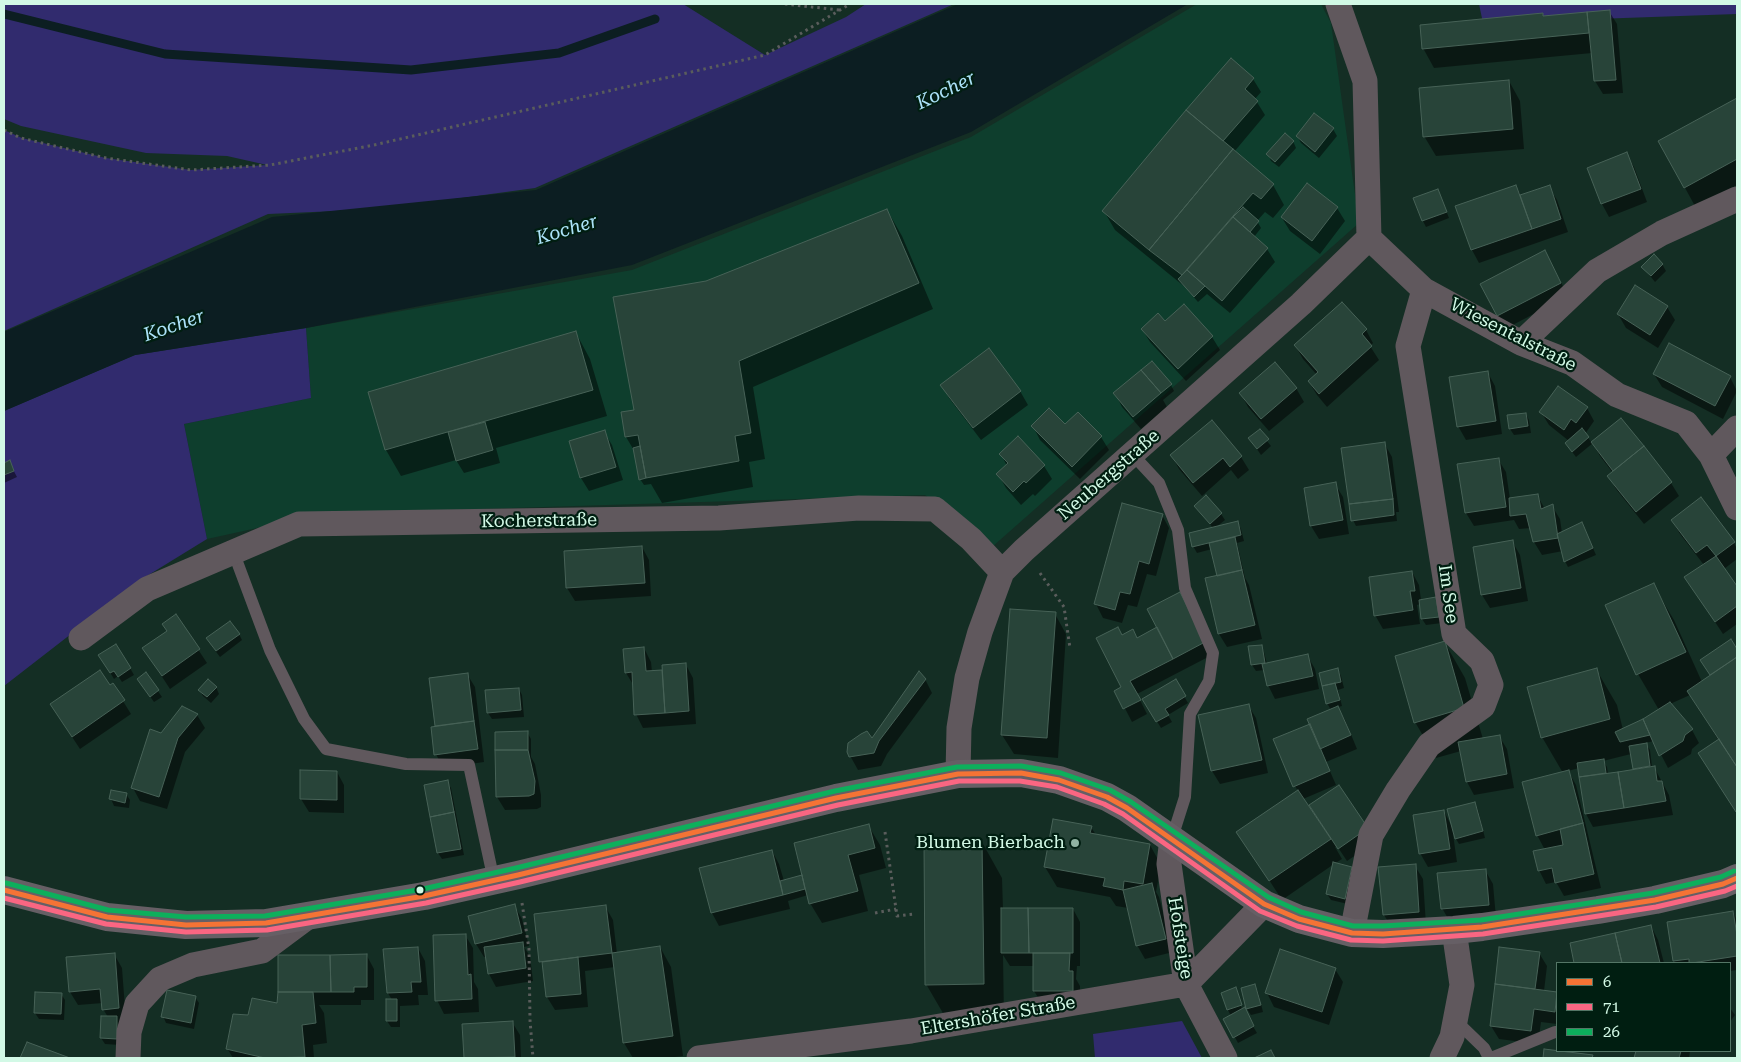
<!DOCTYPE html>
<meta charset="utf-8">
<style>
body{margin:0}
#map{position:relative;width:1741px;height:1062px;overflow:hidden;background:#142e24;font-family:"Roboto Serif",serif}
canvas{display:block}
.frame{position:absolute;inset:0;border:5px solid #d2f9e6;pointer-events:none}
.legend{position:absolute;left:1556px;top:962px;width:175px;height:90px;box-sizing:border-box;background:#001e11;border:1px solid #547666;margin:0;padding:6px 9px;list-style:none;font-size:15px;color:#d2f9e6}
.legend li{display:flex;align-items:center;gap:10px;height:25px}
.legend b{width:25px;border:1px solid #547666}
</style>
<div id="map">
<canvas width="1741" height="1062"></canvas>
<div class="frame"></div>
<ul class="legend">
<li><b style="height:6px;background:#f57335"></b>6</li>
<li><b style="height:6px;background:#fa6682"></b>71</li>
<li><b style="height:6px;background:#0daf5c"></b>26</li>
</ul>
</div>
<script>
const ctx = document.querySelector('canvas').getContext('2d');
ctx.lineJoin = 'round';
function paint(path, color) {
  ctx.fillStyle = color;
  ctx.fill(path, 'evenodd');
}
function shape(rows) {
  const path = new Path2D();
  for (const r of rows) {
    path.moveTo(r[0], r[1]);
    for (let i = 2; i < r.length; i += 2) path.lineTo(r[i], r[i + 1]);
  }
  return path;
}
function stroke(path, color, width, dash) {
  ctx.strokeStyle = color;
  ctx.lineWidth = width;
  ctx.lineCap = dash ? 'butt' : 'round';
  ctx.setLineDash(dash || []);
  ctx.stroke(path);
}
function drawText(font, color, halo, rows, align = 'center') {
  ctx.font = font + ' "Roboto Serif",serif';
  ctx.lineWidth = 4.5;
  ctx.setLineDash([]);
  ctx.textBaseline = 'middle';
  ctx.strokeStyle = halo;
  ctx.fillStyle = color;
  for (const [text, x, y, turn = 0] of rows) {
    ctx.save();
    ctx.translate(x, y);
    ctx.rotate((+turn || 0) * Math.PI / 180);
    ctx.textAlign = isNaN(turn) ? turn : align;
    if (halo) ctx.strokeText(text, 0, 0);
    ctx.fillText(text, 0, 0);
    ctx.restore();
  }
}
paint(shape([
 [1197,4,1321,4,1331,23,1359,223,992,547,925,495,321,514,207,539,184,424,311,398,306,328,632,270,971,137]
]), '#0e3e2d');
paint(shape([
 [4,4,683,4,765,55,846,17,866,4,954,4,535,188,381,209,268,214,4,331,4,130,22,138,106,158,191,170,267,165,227,156,146,153,21,126,4,119],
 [1479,4,1737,4,1737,14,1483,23],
 [306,328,311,398,184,424,207,539,142,579,4,686,4,411,135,355],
 [1182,1021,1202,1058,1095,1058,1093,1034]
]), '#312b6e');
paint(shape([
 [958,4,1188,4,971,132,632,265,306,328,135,355,4,411,4,332,272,217,536,190]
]), '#0c1e22');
paint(shape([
 [1609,11,1617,24,1623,93,1603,94,1595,81,1592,53,1434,68,1423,48,1544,17],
 [1253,79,1261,92,1255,99,1265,115,1234,152,1273,185,1284,205,1273,218,1265,212,1257,221,1261,228,1254,237,1267,249,1275,262,1230,313,1207,294,1198,302,1185,287,1115,230,1104,211],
 [1509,81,1520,101,1524,149,1436,156,1424,136],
 [1737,100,1737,185,1696,208,1660,142],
 [1315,114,1333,129,1337,136,1319,158,1301,143,1297,136],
 [1293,141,1296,148,1279,167,1271,161,1268,154],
 [1626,154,1634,167,1647,202,1609,217,1602,204,1588,169],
 [1307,185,1337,208,1345,221,1320,254,1290,231,1282,218],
 [1516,186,1521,196,1549,187,1557,200,1568,232,1479,263,1472,250,1456,207],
 [1438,190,1449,218,1426,227,1423,221],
 [887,210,902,236,933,309,753,387,765,459,749,462,753,487,662,503,651,484,644,485,640,479,635,452,626,437,622,413,635,411,707,282],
 [1662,264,1666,271,1655,282,1643,267],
 [1552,265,1568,296,1505,329,1481,285],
 [1635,287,1667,307,1675,320,1658,348,1626,328,1618,314],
 [1164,323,1212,337,1220,350,1186,381,1150,342,1142,329],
 [1366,330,1373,343,1370,346,1379,360,1327,407,1317,395,1309,382,1317,375,1303,359,1295,345],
 [576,333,590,359,607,416,496,448,500,463,464,473,456,460,401,476,386,450,370,393],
 [1488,373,1495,386,1502,434,1466,440,1458,426],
 [1654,374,1730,377,1737,391,1723,419,1662,387],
 [942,385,1020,391,1028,405,981,440,949,398],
 [1171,385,1174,391,1163,400,1167,407,1141,429,1122,407,1115,393],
 [1296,388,1304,402,1269,431,1248,407,1241,394],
 [1587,408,1594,421,1585,434,1592,443,1621,419,1671,483,1679,496,1644,524,1616,489,1609,476,1613,473,1600,456,1593,443,1576,457,1570,449,1569,441,1549,425,1541,412],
 [1526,414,1529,420,1531,433,1514,435,1510,429,1508,416],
 [1212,422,1241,457,1249,470,1238,479,1231,470,1202,496,1179,469,1172,456],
 [1033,426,1065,426,1101,437,1109,450,1080,479,1040,440],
 [1259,431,1271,446,1261,455,1250,439],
 [604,432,612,445,623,480,589,491,581,478],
 [1018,438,1044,466,1052,479,1035,496,1033,494,1021,505,1006,488,998,474,1007,466,1001,454],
 [1384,443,1392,457,1399,512,1396,512,1397,521,1356,526,1353,520],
 [1498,459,1506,472,1510,499,1537,495,1545,509,1552,506,1560,519,1562,533,1582,523,1596,555,1568,567,1565,561,1563,551,1542,555,1534,542,1531,528,1519,529,1514,520,1474,526,1466,513,1459,465],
 [9,462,17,477,4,483,4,464],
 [1335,484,1343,497,1349,534,1319,539,1311,526,1305,489],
 [1195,506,1221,514,1225,520,1215,528,1238,523,1241,529,1244,541,1237,543,1245,578,1249,585,1262,639,1227,647,1219,634,1207,579,1218,577,1212,549,1197,553,1193,546,1214,529],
 [1162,515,1169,528,1156,576,1147,574,1137,607,1128,605,1122,623,1103,618,1096,604],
 [1672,520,1734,543,1737,549,1737,559,1724,569,1737,588,1737,624,1723,634,1686,578,1704,565,1680,534],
 [1512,541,1520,555,1528,601,1490,608,1482,595],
 [642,547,649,560,651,596,575,601,567,588,565,552],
 [1412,572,1419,585,1421,600,1436,598,1442,623,1426,625,1422,619,1420,604,1417,605,1420,624,1383,629,1375,615],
 [1653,585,1674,620,1702,682,1711,676,1705,667,1730,641,1737,652,1737,813,1708,766,1719,741,1690,695,1670,704,1692,730,1699,743,1692,749,1691,754,1668,768,1654,741,1645,743,1650,750,1652,767,1654,767,1669,795,1673,815,1593,827,1586,814,1579,768,1568,771,1576,785,1601,888,1564,896,1556,882,1546,884,1539,870,1545,850,1537,835,1563,773,1542,737,1596,669,1617,705,1623,730,1659,710,1638,674],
 [1631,754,1634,770,1608,774,1607,767,1603,761],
 [1179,594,1212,655,1137,694,1147,714,1132,722,1116,691,1122,687,1122,636,1137,639,1158,628],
 [1055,614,1066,634,1058,758,1014,754,1002,735],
 [176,616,207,663,170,689,144,649,168,632],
 [239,634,242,640,220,657,211,645],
 [1445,643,1465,678,1483,739,1499,736,1507,749,1514,788,1474,795,1467,782,1461,751,1436,758,1415,722],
 [1261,646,1264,652,1267,664,1307,655,1315,669,1319,689,1275,699,1268,685,1264,670,1256,671,1252,665,1249,648],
 [644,648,651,662,652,672,663,671,686,665,693,678,696,724,643,728,636,714,634,686,626,673],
 [100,656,130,668,134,675,122,682,118,676,114,679],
 [1338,670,1341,676,1344,688,1338,690,1342,706,1338,707,1345,720,1357,749,1326,762,1336,785,1303,799,1309,807,1338,786,1375,842,1347,861,1337,846,1335,847,1342,859,1334,864,1352,868,1355,874,1348,904,1331,900,1327,894,1334,864,1282,900,1238,832,1298,791,1295,786,1311,725,1331,710,1327,703],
 [146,674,162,697,154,702,142,685],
 [467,674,475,687,484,762,443,768,436,754,436,727,430,679],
 [925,679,932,693,887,754,881,766,858,770,848,752,872,740],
 [1175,681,1188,703,1168,715,1172,722,1161,728,1144,700],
 [113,685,131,714,80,749,51,705],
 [216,687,219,694,211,703,203,696,200,690],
 [519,689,522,695,524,717,492,719,488,713],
 [1248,705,1256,718,1268,773,1220,784,1212,771,1200,716],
 [197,715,205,728,185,752,167,809,140,801,133,788,162,734],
 [527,732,531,739,531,757,535,764,541,795,541,807,537,809,505,810,497,797],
 [301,771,337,772,344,785,344,813,309,812,301,799],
 [447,782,451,788,464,855,442,859,438,853,425,786],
 [126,794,130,800,129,808,114,806,111,799],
 [1475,803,1478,810,1485,838,1459,844,1453,834,1457,862,1428,867,1420,853,1444,811,1451,825],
 [868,825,880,845,886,868,859,875,868,911,822,923,810,903,808,895,788,901,790,909,719,926,712,913,701,869,772,851,779,864,784,881,801,876,804,881],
 [1091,827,1096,835,1150,845,1161,865,1156,892,1159,897,1173,952,1145,959,1137,945,1128,908,1116,906,1110,897,1057,887,1045,867],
 [982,842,1002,878,1003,909,1073,909,1080,922,1080,966,1077,966,1076,979,1080,986,1080,1004,1042,1004,1034,991,1034,966,1010,966,1003,955,1004,1019,947,1020,926,984],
 [1415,866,1423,879,1426,925,1392,928,1384,915],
 [1485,870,1493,884,1496,918,1450,922,1442,908],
 [514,905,522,919,529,946,524,947,530,956,533,981,496,987,489,974,486,957,484,957,476,944,470,916],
 [605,906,613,920,617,954,660,947,671,967,683,1056,667,1058,633,1058,624,1043,615,967,585,971,588,1007,555,1010,547,997,544,968,541,962],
 [1733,912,1737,920,1737,970,1730,971,1730,963,1676,963,1674,961],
 [1651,926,1658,940,1664,963,1576,963,1572,944],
 [465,935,473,948,474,982,478,989,479,1012,444,1014,437,1000],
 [418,948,425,961,428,995,418,995,419,1005,400,1006,400,1027,391,1027,387,1021,392,1000,388,993,385,950],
 [1500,948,1539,953,1547,966,1544,991,1557,994,1557,1024,1541,1022,1538,1044,1499,1039,1491,1026],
 [114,954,122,968,126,1021,120,1045,105,1044,101,1038,108,1017,103,1009,103,1003,78,1005,70,992,67,958],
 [367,956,374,969,374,1000,361,1000,361,1005,319,1005,324,1013,327,1043,313,1045,314,1058,233,1058,227,1048,249,1016,278,1004],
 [1335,969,1343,982,1329,1025,1274,1007,1267,993],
 [1255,986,1258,992,1263,1012,1251,1015,1247,1009],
 [1235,989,1241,1001,1240,999,1237,1000,1257,1033,1238,1043,1225,1019,1231,1016,1228,1010],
 [61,994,65,1000,64,1020,39,1019,35,1013],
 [195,997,199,1003,194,1029,166,1023,163,1016],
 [1730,1008,1735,1015,1730,1022],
 [512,1022,520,1035,521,1058,465,1058,463,1025],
 [1545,1050,1592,1056,1593,1058,1544,1058],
 [1637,1051,1690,1051,1689,1058,1635,1058]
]), '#0007');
stroke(shape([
 [4,14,165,54,411,70,559,53,655,19]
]), '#0c1e22', 9);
const building = shape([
 [1610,10,1616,80,1594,81,1587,12,1610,10],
 [1587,12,1589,33,1422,49,1420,25,1543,13,1543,16,1587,12],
 [1231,58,1254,78,1245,89,1258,101,1223,141,1186,110,1231,58],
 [1509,80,1513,129,1423,137,1419,88,1509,80],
 [1737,98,1737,159,1684,188,1658,141,1737,98],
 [1186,110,1233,149,1149,250,1102,211,1186,110],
 [1314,113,1334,128,1315,152,1296,136,1314,113],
 [1285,133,1294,141,1275,162,1266,154,1285,133],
 [1233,149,1274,184,1261,199,1253,193,1182,275,1149,250,1233,149],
 [1627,152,1641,189,1601,204,1587,168,1627,152],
 [1307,183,1338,207,1312,241,1281,217,1307,183],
 [1516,185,1532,229,1471,250,1455,206,1516,185],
 [1550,185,1561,219,1532,229,1520,195,1550,185],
 [1438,189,1447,212,1422,221,1413,198,1438,189],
 [1243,207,1259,221,1250,232,1233,217,1243,207],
 [887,209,919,283,739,361,751,433,735,436,739,461,646,478,638,435,625,437,621,412,634,410,613,297,706,281,887,209],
 [1233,217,1268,248,1222,301,1187,270,1233,217],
 [1545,250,1561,283,1497,316,1480,284,1545,250],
 [1654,254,1663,264,1651,276,1641,267,1654,254],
 [1187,270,1205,286,1194,297,1178,279,1187,270],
 [1635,285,1668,306,1650,335,1617,314,1635,285],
 [1342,302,1367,329,1362,334,1372,346,1319,394,1308,381,1318,372,1294,345,1342,302],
 [1184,304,1213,336,1178,369,1141,329,1158,313,1165,321,1184,304],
 [576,331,593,390,385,450,368,392,576,331],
 [1669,343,1731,376,1715,406,1653,374,1669,343],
 [989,348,1021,391,973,428,940,385,989,348],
 [1152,361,1172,384,1161,393,1141,370,1152,361],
 [1275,362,1297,388,1261,419,1239,393,1275,362],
 [1141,370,1161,393,1133,417,1113,393,1141,370],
 [1488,371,1496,421,1457,427,1449,377,1488,371],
 [1558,386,1588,407,1576,423,1571,419,1564,430,1539,412,1558,386],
 [1049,408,1065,424,1078,412,1102,436,1072,467,1031,426,1049,408],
 [1526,413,1528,426,1509,429,1507,415,1526,413],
 [1621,418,1644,446,1613,471,1591,442,1621,418],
 [1212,420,1242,456,1230,467,1223,458,1193,483,1170,455,1212,420],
 [485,422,493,450,456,461,448,432,485,422],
 [1582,428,1589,437,1572,452,1565,443,1582,428],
 [1260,429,1269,439,1257,449,1248,438,1260,429],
 [605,430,616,467,580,478,569,441,605,430],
 [1018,436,1045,465,1026,483,1024,481,1013,492,996,474,1008,463,999,454,1018,436],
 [1385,442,1393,499,1349,504,1341,448,1385,442],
 [640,446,646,478,639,480,633,448,640,446],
 [1644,446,1672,482,1636,512,1607,476,1644,446],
 [1499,458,1506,507,1465,513,1457,464,1499,458],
 [10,460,14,471,4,475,4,463,10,460],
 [1336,482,1343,520,1310,526,1304,488,1336,482],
 [1538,494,1541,509,1553,504,1558,538,1533,542,1526,514,1510,516,1509,498,1538,494],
 [1206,495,1222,513,1210,524,1194,506,1206,495],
 [1701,497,1735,542,1716,556,1707,545,1696,553,1671,520,1701,497],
 [1393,499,1394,515,1351,521,1349,504,1393,499],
 [1122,503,1163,514,1149,564,1139,561,1130,594,1120,592,1115,610,1094,604,1122,503],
 [1238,521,1241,535,1192,547,1189,533,1238,521],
 [1582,522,1593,548,1564,562,1557,534,1582,522],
 [1235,537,1242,570,1217,576,1209,543,1235,537],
 [1513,540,1521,588,1481,595,1473,547,1513,540],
 [642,546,645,583,566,588,564,551,642,546],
 [1716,556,1737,586,1737,606,1715,622,1684,577,1716,556],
 [1242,570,1255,625,1218,634,1205,578,1242,570],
 [1412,571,1415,591,1410,591,1413,610,1374,616,1369,577,1412,571],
 [1654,583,1686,652,1636,675,1605,605,1654,583],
 [1180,592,1205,642,1173,659,1147,609,1180,592],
 [1436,597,1439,617,1421,619,1419,600,1436,597],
 [1010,609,1056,612,1047,738,1001,735,1010,609],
 [176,614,200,649,162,676,142,648,167,631,162,624,176,614],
 [230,621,240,634,216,651,206,638,230,621],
 [1118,627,1122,635,1133,629,1137,638,1157,627,1173,659,1130,681,1141,700,1123,709,1114,691,1121,687,1096,638,1118,627],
 [1731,639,1737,649,1737,657,1710,675,1700,660,1731,639],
 [1445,641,1464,708,1414,723,1395,656,1445,641],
 [116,644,131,668,118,677,114,671,110,673,98,655,116,644],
 [1262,645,1265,663,1251,665,1248,646,1262,645],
 [644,647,646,671,662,670,665,713,634,715,632,672,625,673,623,649,644,647],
 [1308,654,1313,676,1267,686,1262,664,1308,654],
 [1737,657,1737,767,1687,691,1737,657],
 [686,663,689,711,665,713,662,665,686,663],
 [1338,668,1341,682,1322,686,1319,673,1338,668],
 [1597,668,1610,719,1541,738,1527,687,1597,668],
 [100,670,110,685,113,683,125,700,72,737,50,704,100,670],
 [919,671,926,679,879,741,874,753,849,757,847,752,848,743,861,734,867,731,872,738,919,671],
 [146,672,159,690,150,697,137,679,146,672],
 [468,673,474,721,435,726,429,678,468,673],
 [208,679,217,687,207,697,198,690,208,679],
 [1176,679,1186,696,1165,709,1169,715,1156,722,1142,699,1176,679],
 [1335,683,1340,700,1326,704,1322,686,1335,683],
 [519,688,521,710,487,713,485,690,519,688],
 [1670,702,1693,729,1685,735,1683,741,1659,756,1643,719,1670,702],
 [1249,704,1262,760,1211,771,1198,715,1249,704],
 [182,706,198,714,178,738,159,797,131,788,150,729,161,733,182,706],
 [1338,706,1351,735,1320,749,1307,719,1338,706],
 [1643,719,1650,735,1620,742,1615,732,1643,719],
 [474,721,478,749,434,755,431,727,474,721],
 [1310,724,1330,771,1293,787,1273,739,1310,724],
 [528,731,528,750,495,750,495,732,528,731],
 [1500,735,1507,774,1466,782,1458,742,1500,735],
 [1719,739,1737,767,1737,811,1736,812,1698,753,1719,739],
 [1647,743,1650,766,1633,769,1629,746,1647,743],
 [495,750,528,750,535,781,534,794,529,796,496,797,495,750],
 [1604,759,1606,773,1579,777,1577,763,1604,759],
 [1655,766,1657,781,1662,781,1666,801,1624,808,1618,772,1655,766],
 [300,770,337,771,337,800,300,799,300,770],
 [1569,770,1583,823,1536,836,1522,782,1569,770],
 [1618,772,1624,808,1585,814,1579,777,1618,772],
 [448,780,454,812,430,817,424,785,448,780],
 [1339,785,1368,828,1338,849,1309,805,1339,785],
 [111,790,127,793,125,803,109,799,111,790],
 [1298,790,1331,839,1269,881,1236,832,1298,790],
 [1475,802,1483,831,1455,839,1447,809,1475,802],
 [1444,810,1450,849,1419,854,1413,815,1444,810],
 [454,812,461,849,437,853,430,817,454,812],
 [1053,819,1092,826,1090,833,1150,844,1143,884,1124,881,1123,890,1103,886,1105,878,1044,867,1053,819],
 [1583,823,1594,874,1555,883,1552,868,1538,871,1533,851,1563,845,1560,829,1583,823],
 [869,824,875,848,848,855,858,891,809,904,794,843,869,824],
 [982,841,984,984,925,985,924,842,982,841],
 [772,850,783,895,711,913,699,868,772,850],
 [1333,862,1352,867,1345,899,1326,894,1333,862],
 [1416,864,1419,912,1383,915,1378,867,1416,864],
 [1486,869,1489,905,1441,909,1437,873,1486,869],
 [802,875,805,889,783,895,780,881,802,875],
 [1152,883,1166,939,1136,946,1123,890,1152,883],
 [515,904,522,933,475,944,468,916,515,904],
 [606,905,612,953,539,962,534,914,606,905],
 [1001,908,1028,908,1029,953,1001,953,1001,908],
 [1028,908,1073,908,1073,953,1029,953,1028,908],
 [1733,911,1737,935,1737,956,1692,963,1689,963,1689,959,1673,961,1667,922,1733,911],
 [1651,925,1660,963,1622,963,1615,933,1651,925],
 [1615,933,1622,963,1574,963,1570,943,1615,933],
 [466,934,468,975,471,974,472,999,435,1001,433,935,466,934],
 [523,942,526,968,488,974,484,947,523,942],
 [660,946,673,1036,623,1043,612,953,660,946],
 [418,947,421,982,411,982,412,992,387,993,383,949,418,947],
 [1499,947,1540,952,1535,989,1495,984,1499,947],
 [1280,949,1336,968,1322,1012,1265,993,1280,949],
 [115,953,119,1008,102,1010,100,989,69,992,66,957,115,953],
 [1033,953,1070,953,1069,971,1073,971,1073,991,1033,991,1033,953],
 [367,954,367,987,354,987,354,992,331,992,330,955,367,954],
 [278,955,330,955,331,992,278,992,278,955],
 [578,957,581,994,546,997,542,962,578,957],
 [1255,984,1261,1005,1246,1009,1241,988,1255,984],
 [1495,984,1557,992,1555,1012,1534,1009,1531,1031,1490,1026,1495,984],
 [1236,987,1242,1005,1227,1010,1221,993,1236,987],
 [167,990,196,996,191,1023,161,1017,167,990],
 [35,992,62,993,61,1014,34,1013,35,992],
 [278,992,313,992,316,1023,302,1025,305,1057,265,1058,226,1049,233,1014,248,1015,252,998,277,1003,278,992],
 [386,999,397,999,397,1021,386,1021,386,999],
 [1245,1007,1254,1026,1233,1038,1223,1019,1245,1007],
 [101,1016,117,1016,117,1039,100,1038,101,1016],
 [513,1021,515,1057,464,1058,462,1024,513,1021],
 [27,1042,70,1058,20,1058,27,1042],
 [1544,1049,1593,1055,1592,1058,1543,1058,1544,1049],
 [1271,1050,1275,1058,1254,1058,1271,1050],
 [1636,1051,1681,1051,1679,1058,1634,1058,1636,1051]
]);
paint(building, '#284439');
stroke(building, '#476257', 1);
stroke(shape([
 [785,4,839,10],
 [4,130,21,138,106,158,191,170,270,165,374,145,765,55,850,4],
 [1040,573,1064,607,1070,648],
 [885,832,897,916,914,914],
 [522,903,529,949,530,1020,533,1058],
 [875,913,896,909]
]), '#5a5d5c', 3, [2.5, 4]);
stroke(shape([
 [1133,455,1159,483,1178,530,1185,588,1213,653,1209,681,1190,714,1185,797,1172,838],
 [233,551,270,650,304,719,326,749,406,764,469,765,494,881],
 [1455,1020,1484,1048,1489,1058],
 [1491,1058,1555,1032,1557,1032]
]), '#60585d', 12);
stroke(shape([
 [1338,4,1365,81,1369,238,1424,290,1521,343,1572,363,1617,395,1686,423,1711,455,1737,508],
 [1521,343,1597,271,1662,233,1737,199],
 [1711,455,1737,428],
 [81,638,147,589,299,524,719,518,859,508,935,509,971,539,1002,572],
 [958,774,959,728,967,678,980,632,1002,572,1024,550,1301,304,1369,238],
 [1172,838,1169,864,1186,984,1225,1058],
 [1352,933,1371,835,1398,790,1429,745,1483,706,1491,685,1482,661,1454,634,1408,346,1424,290],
 [128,1058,129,1032,137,1004,160,979,193,965,262,951,309,916],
 [699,1058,911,1031,1186,984,1264,904],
 [1442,1058,1452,1037,1462,985,1454,930]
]), '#60585d', 25);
stroke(shape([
 [4,890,107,917,186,925,266,923,424,896,518,875,836,798,958,774,1021,773,1059,780,1107,797,1127,808,1264,904,1299,919,1352,933,1383,934,1454,930,1482,927,1598,910,1655,900,1723,884,1737,878]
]), '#665f65', 28);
stroke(shape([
 [4,890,107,917,186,925,266,923,424,896,518,875,836,798,958,774,1021,773,1059,780,1107,797,1127,808,1264,904,1299,919,1352,933,1383,934,1482,927,1655,900,1723,884,1737,878]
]), '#f57335', 5);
stroke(shape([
 [4,898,106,924,186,932,267,930,426,903,520,882,838,805,959,781,1020,781,1057,787,1104,804,1123,814,1260,911,1297,926,1351,940,1383,941,1483,934,1656,907,1725,891,1737,886]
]), '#fa6682', 5);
stroke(shape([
 [6,883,108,910,186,917,265,916,423,889,516,868,835,791,957,767,1021,766,1061,773,1110,790,1131,802,1268,897,1301,912,1353,926,1383,926,1481,920,1653,893,1721,877,1734,871]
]), '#0daf5c', 5);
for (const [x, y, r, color] of [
 [1075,843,5,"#90b2a2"],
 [420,890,4.5,"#d2f9e6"]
]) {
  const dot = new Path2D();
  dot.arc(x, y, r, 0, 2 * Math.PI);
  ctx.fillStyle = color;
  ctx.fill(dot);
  stroke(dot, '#001e11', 2);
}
drawText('18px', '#d2f9e6', '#001e11', [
 ["Wiesentalstraße",1513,335,27],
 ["Neubergstraße",1109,475,-41],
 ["Kocherstraße",539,521,-1],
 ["Im See",1448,594,82],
 ["Hofsteige",1180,938,81],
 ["Eltershöfer Straße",998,1016,-10]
]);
drawText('18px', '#d2f9e6', '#001e11', [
 ["Blumen Bierbach",1065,843]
], 'right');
drawText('italic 19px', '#ace3f9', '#001e11', [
 ["Kocher",946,91,-26],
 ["Kocher",567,230,-17],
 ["Kocher",174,326,-19]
]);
</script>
